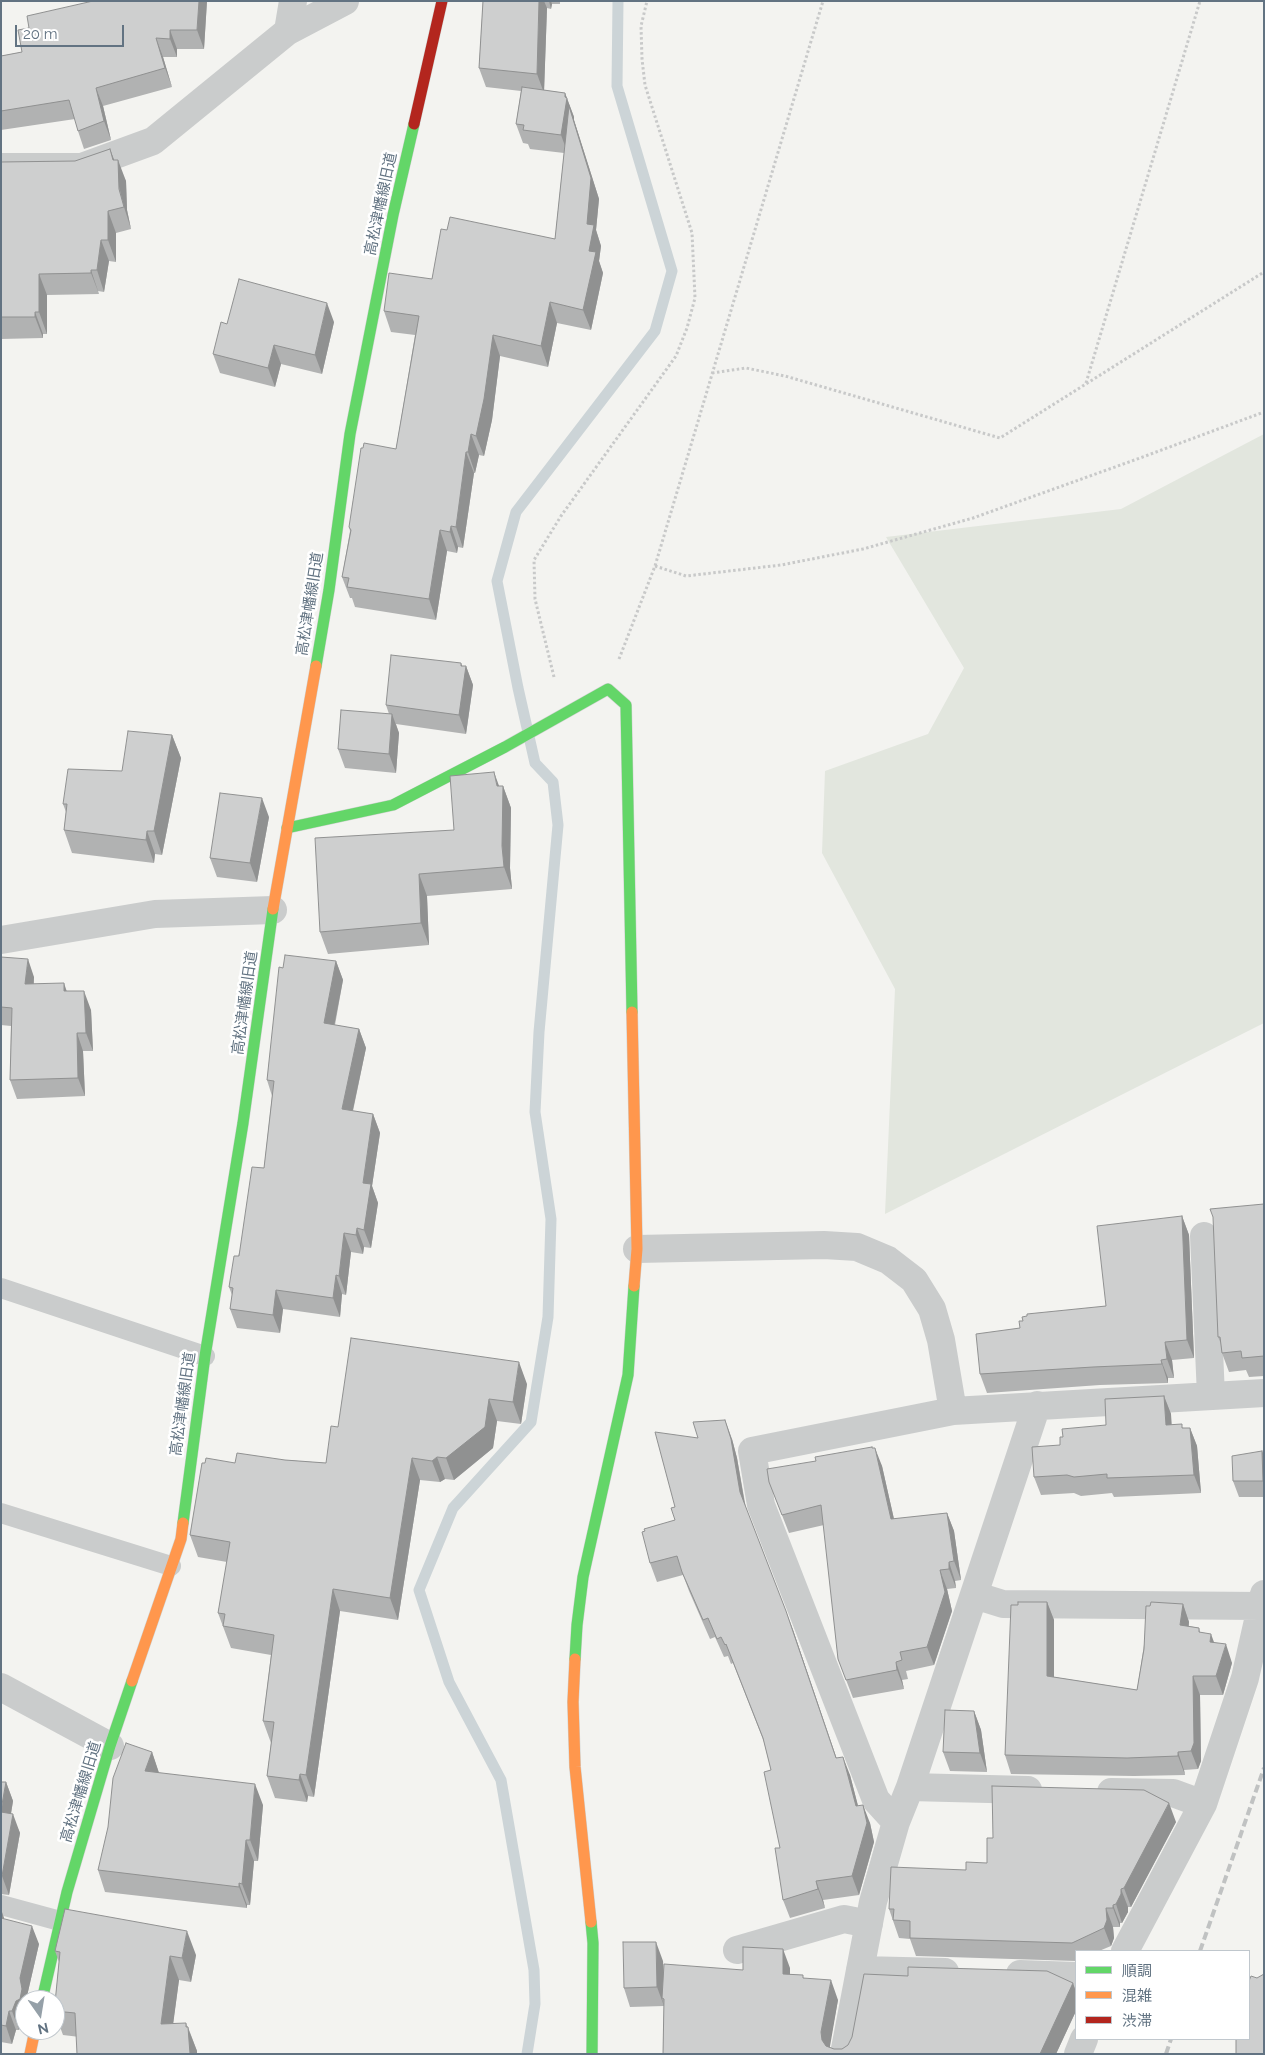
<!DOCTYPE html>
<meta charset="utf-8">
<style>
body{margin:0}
#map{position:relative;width:1265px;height:2055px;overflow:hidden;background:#f3f3f0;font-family:Raleway,"Noto Sans JP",sans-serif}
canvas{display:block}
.frame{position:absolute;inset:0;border:2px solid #627382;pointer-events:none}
.legend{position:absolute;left:1075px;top:1950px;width:175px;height:90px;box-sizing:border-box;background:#fff;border:1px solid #c0c7cd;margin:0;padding:6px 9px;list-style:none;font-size:15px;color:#627382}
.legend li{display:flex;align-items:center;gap:10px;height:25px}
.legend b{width:25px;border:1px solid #c0c7cd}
.north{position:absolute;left:15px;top:1990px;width:50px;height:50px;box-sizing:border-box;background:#fff;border:1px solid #c0c7cd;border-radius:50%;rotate:167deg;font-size:14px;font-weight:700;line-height:20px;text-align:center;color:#627382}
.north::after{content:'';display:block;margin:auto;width:18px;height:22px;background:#95a0a8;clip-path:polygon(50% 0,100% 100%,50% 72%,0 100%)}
.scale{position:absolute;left:15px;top:25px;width:109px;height:22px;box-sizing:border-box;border:2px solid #627382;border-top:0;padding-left:6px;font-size:15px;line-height:18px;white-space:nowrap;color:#627382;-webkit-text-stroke:4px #fff;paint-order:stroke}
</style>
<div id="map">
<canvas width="1265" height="2055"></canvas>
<div class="frame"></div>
<ul class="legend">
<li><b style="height:6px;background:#63d668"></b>順調</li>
<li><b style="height:6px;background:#ff974d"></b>混雑</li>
<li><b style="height:6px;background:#b3261e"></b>渋滞</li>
</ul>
<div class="north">N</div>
<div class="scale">20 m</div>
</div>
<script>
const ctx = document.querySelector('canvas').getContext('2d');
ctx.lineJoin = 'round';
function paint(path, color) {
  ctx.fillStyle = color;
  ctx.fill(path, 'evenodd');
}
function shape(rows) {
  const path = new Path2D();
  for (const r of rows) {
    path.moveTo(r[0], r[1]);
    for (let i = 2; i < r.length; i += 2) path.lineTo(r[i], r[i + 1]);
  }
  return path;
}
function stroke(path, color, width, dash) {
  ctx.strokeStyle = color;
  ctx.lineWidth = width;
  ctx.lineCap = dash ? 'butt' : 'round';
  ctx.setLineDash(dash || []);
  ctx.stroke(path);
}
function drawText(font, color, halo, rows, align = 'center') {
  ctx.font = font + ' Raleway,"Noto Sans JP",sans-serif';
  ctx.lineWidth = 5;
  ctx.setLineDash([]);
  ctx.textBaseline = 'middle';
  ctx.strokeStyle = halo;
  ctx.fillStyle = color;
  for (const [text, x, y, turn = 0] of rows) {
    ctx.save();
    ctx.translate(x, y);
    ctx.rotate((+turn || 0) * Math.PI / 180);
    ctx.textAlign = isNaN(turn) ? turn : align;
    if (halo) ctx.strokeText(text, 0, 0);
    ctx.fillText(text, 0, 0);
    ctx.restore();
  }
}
paint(shape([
 [1264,434,1264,1023,885,1214,895,989,822,853,825,771,928,734,964,668,886,537,1121,509]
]), '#e2e6de');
stroke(shape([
 [527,2054,535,2004,534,1970,501,1780,449,1682,419,1590,453,1508,531,1422,548,1317,551,1219,535,1112,539,1032,558,825,553,782,535,763,518,688,497,581,516,512,655,331,672,271,617,86,618,1]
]), '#ccd4d7', 11);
const fast = shape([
 [316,666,329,590,350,434,393,215,414,124],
 [287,828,393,805,505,747,608,689,626,705,632,1012],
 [183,1523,205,1356,243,1123,273,909],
 [575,1659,577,1625,583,1577,628,1375,634,1286],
 [591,1922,593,1943,592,2054],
 [42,2000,67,1892,110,1746,132,1681]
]);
const slow = shape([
 [273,909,316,666],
 [632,1012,637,1249,634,1286],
 [575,1659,573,1702,575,1767,591,1922],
 [132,1681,181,1539,183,1523],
 [30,2054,35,2030]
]);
const jam = shape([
 [414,124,442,1]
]);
stroke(fast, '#cfd1d0', 12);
stroke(slow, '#cfd1d0', 12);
stroke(jam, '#cfd1d0', 12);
stroke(shape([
 [712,373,746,368,785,376,1000,438,1264,272],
 [1086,383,1200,1],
 [655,566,686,576,781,565,863,549,973,518,1140,458,1264,412],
 [619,659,655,566,823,1],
 [554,677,535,599,534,560,561,516,676,356,687,328,695,298,692,233,645,85,642,59,641,26,647,1]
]), '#c8c9c9', 3, [2.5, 2.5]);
stroke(shape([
 [1,1288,205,1356],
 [1,1513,171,1566],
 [1,1905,60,1921]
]), '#cacccc', 20);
stroke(shape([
 [288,31,293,1],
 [1,167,82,167,153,141,288,31,345,1],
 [1,940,155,914,273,910],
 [1204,1236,1211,1396],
 [637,1249,824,1245,857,1247,888,1260,914,1280,932,1309,941,1340,953,1411],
 [974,1595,1003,1604,1261,1606],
 [1,1687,110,1746],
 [910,1787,1028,1790],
 [1111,1792,1173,1793,1203,1804],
 [896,1822,876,1800,761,1505,752,1451,953,1411,1264,1393],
 [737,1950,844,1919,869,1924],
 [1125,1951,1203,1804,1245,1678,1264,1594],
 [860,1970,945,1972],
 [1020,1974,1076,1976],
 [844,2054,873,1902,896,1822,910,1787,1037,1405],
 [1078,2054,1084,2039]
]), '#cacccc', 28);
stroke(fast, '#63d668', 11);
stroke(slow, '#ff974d', 11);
stroke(jam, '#b3261e', 11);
stroke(shape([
 [1200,1951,1264,1768],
 [1166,2054,1171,2039]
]), '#c0c2c2', 4, [8, 4]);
paint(shape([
 [93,1,207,1,204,49,177,49,177,57,163,57,172,87,103,106,111,140,84,149,78,131,75,119,1,130,1,56,22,52,29,28],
 [483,1,560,1,560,4,552,4,551,9,547,8,544,90,565,93,574,117,574,120,599,199,596,230,601,246,599,261,603,273,591,330,557,323,548,367,500,356,492,420,484,456,479,455,475,473,474,473,463,548,458,547,457,553,447,551,436,620,355,607,352,598,350,598,342,577,350,531,349,527,396,449,415,335,391,332,384,311,432,279,447,230,555,239,564,153,530,149,528,144,523,143,516,124,521,91,486,87,479,68],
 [110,149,114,160,126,181,127,210,131,229,116,233,116,262,109,261,104,292,98,291,99,294,47,295,47,334,43,334,43,338,1,339,1,162,75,161],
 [334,322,322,374,281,364,275,387,220,373,213,354],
 [462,666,466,666,473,685,466,734,396,724,399,733,396,773,345,768,338,749,389,714,386,705],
 [172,735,181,758,162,855,155,854,154,863,72,853,64,830,66,812,63,804,122,771],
 [499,786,503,786,511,808,510,868,512,889,427,896,429,945,328,954,320,932,454,830],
 [269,817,257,882,217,877,210,858],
 [1,957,34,977,34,984,67,991,91,1010,93,1051,83,1051,85,1096,17,1099,10,1080,11,1026,1,1025],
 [336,961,343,980,335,1025,359,1029,366,1048,353,1111,373,1114,380,1133,372,1186,378,1203,371,1248,364,1247,363,1254,351,1252,346,1295,342,1294,340,1317,283,1309,280,1333,237,1328,230,1309,232,1295,229,1287,264,1168,272,1096,267,1080,283,968],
 [1264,1204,1264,1376,1249,1377,1246,1370,1229,1372,1222,1353,1221,1344,1218,1337],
 [1182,1216,1189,1235,1194,1358,1172,1360,1174,1378,1168,1378,1168,1383,1100,1385,987,1393,980,1374,1020,1328,1023,1321,1106,1306],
 [527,1384,521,1424,497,1421,493,1448,454,1480,445,1479,440,1482,420,1480,398,1620,340,1611,314,1797,308,1796,307,1802,275,1798,267,1776,271,1743,263,1721,271,1655,231,1648,218,1613,227,1562,198,1557,190,1535,205,1463,235,1463,285,1460,326,1463,338,1427],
 [1164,1396,1171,1414,1171,1425,1184,1428,1190,1428,1197,1446,1201,1493,1114,1497,1112,1493,1081,1496,1074,1493,1041,1495,1034,1477,1060,1445,1063,1437,1106,1425],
 [698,1438,732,1439,737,1458,746,1508,793,1630,836,1758,850,1775,858,1806,870,1823,874,1842,859,1895,823,1900,825,1908,790,1918,783,1900,780,1848,771,1770,764,1742,733,1663,731,1664,728,1656,724,1657,715,1637,710,1639,689,1591,683,1575,657,1582,650,1563,675,1520,675,1507],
 [872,1448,882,1466,894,1519,947,1513,954,1531,961,1580,955,1581,956,1588,947,1589,952,1611,934,1665,906,1671,908,1679,902,1680,904,1689,853,1698,838,1659,824,1525,789,1533,769,1482,816,1461],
 [1264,1455,1264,1497,1239,1497,1233,1481],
 [1047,1602,1054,1620,1054,1677,1137,1690,1150,1606,1183,1604,1189,1622,1189,1626,1199,1628,1200,1632,1214,1643,1232,1663,1223,1695,1200,1695,1201,1761,1198,1769,1184,1770,1185,1775,1134,1776,1011,1774,1005,1755,1018,1605],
 [974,1711,981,1730,987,1772,950,1771,943,1752],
 [152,1752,159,1773,263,1805,258,1861,254,1861,250,1905,247,1905,247,1908,105,1892,98,1870],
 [1,1782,6,1782,13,1801,11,1814,20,1833,9,1895,1,1894],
 [1176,1822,1131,1907,1128,1907,1128,1912,1122,1923,1120,1923,1120,1927,1113,1927,1114,1938,1111,1946,1099,1951,1076,1951,1076,1961,916,1956,910,1939,899,1938,889,1909,966,1870,987,1863,993,1838],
 [1,1909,4,1919,39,1944,27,1996,27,2000,25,2000,25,2019,23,2020,19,2030,16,2030,12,2044,1,2042],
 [55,1951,196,1955,191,1982,179,1980,173,2023,188,2027,197,2051,63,2035,55,2013,55,2003,59,1962],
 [663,1961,664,1974,743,1970,790,1968,790,1974,804,1978,838,2000,829,2047,834,2049,842,2049,1073,1983,1076,1992,1076,2011,1056,2054,663,2054,664,2006,630,2007,624,1988]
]), '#b1b2b2');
paint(shape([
 [199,1,207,1,204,49,197,30],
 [539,1,544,1,547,8,544,93,537,74],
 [549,1,551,1,552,4,551,9],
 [170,30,177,49,177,57,170,39],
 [156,38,163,57,172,87,165,68],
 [96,88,103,106,111,140,104,121],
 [565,93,574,117,574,120,599,199,596,230,601,246,599,261,603,273,591,330,583,310,589,251,587,224,568,154,561,135],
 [110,149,118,170,118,160,126,181,127,210,131,229,124,207],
 [108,211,116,233,116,262,108,240],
 [101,240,109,261,104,292,97,270],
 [91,270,99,294,91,273],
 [39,274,47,295,47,334,39,312],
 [550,302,557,323,548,367,541,346],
 [327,303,334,322,322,374,315,355],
 [35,312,43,334,43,338,35,317],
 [493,335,500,356,492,420,484,456,476,436],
 [274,345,281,364,275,387,268,368],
 [471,434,479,455,475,473,468,452],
 [466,452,474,473,463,548,456,527],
 [451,526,458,547,457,553,450,532],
 [440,530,447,551,436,620,429,599],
 [461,663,465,673,466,666,473,685,466,734,459,715],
 [392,714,399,733,396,773,389,754],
 [172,735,181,758,162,855,154,831],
 [494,772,502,794,503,786,511,808,510,868,512,889,504,867,497,786],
 [262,798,269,817,257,882,250,863],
 [147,831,155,854,154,863,146,840],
 [419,874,427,896,429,945,421,923],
 [28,959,34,977,32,1003,25,984],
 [336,961,343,980,331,1042,324,1023],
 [64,983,70,1001,64,991],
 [84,991,91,1010,93,1051,86,1033],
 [359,1029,366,1048,349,1128,342,1109],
 [77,1033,83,1051,85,1096,78,1078],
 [373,1114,380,1133,372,1186,378,1203,371,1248,364,1230,363,1183],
 [1182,1216,1189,1235,1194,1358,1187,1340],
 [357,1228,364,1247,363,1254,356,1235],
 [344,1233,351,1252,346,1295,339,1276],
 [336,1275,342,1294,340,1317,333,1298],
 [276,1290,283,1309,280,1333,273,1315],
 [1165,1342,1172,1360,1174,1378,1167,1359],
 [1161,1360,1168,1378,1168,1383,1162,1364],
 [519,1362,527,1384,521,1424,513,1402],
 [1164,1396,1171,1414,1173,1443,1166,1425],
 [489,1399,497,1421,493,1448,454,1480,446,1458],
 [725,1420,732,1439,737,1458,746,1511,740,1492],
 [1190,1428,1197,1446,1201,1493,1194,1475],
 [875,1448,882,1466,898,1537,891,1519],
 [1262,1451,1264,1455,1264,1484,1263,1481],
 [437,1457,445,1479,440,1482,432,1461],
 [412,1458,420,1480,398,1620,390,1598],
 [947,1513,954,1531,961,1580,954,1561],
 [949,1562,955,1581,956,1588,949,1569],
 [940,1570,947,1589,952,1611,934,1665,927,1647],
 [333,1589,340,1611,314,1797,306,1775],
 [1047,1602,1054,1620,1054,1695,1047,1676],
 [1183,1604,1189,1622,1186,1643,1180,1625],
 [786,1611,793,1630,843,1777,836,1758],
 [1211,1634,1218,1653,1210,1642],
 [1226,1644,1232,1663,1223,1695,1216,1676],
 [896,1662,902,1680,904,1689,897,1670],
 [1193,1676,1200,1695,1201,1761,1198,1769,1191,1751],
 [974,1711,981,1730,987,1772,980,1753],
 [152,1752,159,1773,145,1771],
 [1178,1752,1184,1770,1185,1775,1178,1756],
 [843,1757,850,1775,863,1825,856,1806],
 [300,1774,308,1796,307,1802,299,1780],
 [6,1782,13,1801,8,1831,1,1813],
 [255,1784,263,1805,258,1861,250,1840],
 [1169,1803,1176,1822,1131,1907,1124,1888],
 [863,1805,870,1823,874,1842,859,1895,852,1876],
 [13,1814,20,1833,9,1895,2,1876],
 [246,1840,254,1861,250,1905,242,1884],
 [816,1881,823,1900,825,1908,818,1889],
 [239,1883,247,1905,247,1908,239,1887],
 [1121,1889,1128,1907,1128,1912,1122,1923,1116,1904],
 [1113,1905,1120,1923,1120,1927,1113,1908],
 [1106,1908,1113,1927,1114,1938,1111,1946,1104,1928],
 [1,1909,4,1918,1,1935],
 [32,1926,39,1944,27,1996,27,2000,25,2000,25,2019,23,2020,19,2030,12,2011],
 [187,1931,196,1955,191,1982,182,1958],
 [656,1942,663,1961,664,2000,664,1999,662,1998,664,2006,657,1987],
 [783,1949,790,1968,790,1994,783,1974],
 [170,1956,179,1980,170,2048,161,2024],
 [831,1980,838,2000,829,2052,822,2040,821,2032],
 [1073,1983,1076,1992,1076,2011,1056,2054,1040,2054],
 [9,2011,16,2030,12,2044,6,2026],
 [186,2023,197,2051,197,2054,190,2054]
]), '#909191');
const building = shape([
 [93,1,199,1,197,30,170,30,170,39,156,38,165,68,96,88,104,121,78,131,69,100,1,111,1,56,22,52,18,30,29,28,27,16,93,1],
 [483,1,539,1,537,74,479,68,483,1],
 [522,87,565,93,565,97,567,98,561,135,523,130,524,125,516,124,522,87],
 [569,106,591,178,587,224,594,225,589,251,596,252,583,310,550,302,541,346,493,335,484,399,476,436,471,434,468,452,466,452,456,527,451,526,450,532,440,530,429,599,347,587,349,578,342,577,351,530,349,527,361,448,363,448,364,443,396,449,419,316,384,311,389,273,432,279,441,229,447,230,450,217,555,239,569,106],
 [110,149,113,160,118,160,119,189,124,207,108,211,108,240,101,240,97,270,91,270,91,273,39,274,39,312,35,312,35,317,1,317,1,162,75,161,110,149],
 [239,279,327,303,315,355,274,345,268,368,213,354,221,322,227,324,239,279],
 [391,655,461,663,461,666,466,666,459,715,386,705,391,655],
 [341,710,392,714,389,754,338,749,341,710],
 [128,731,172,735,154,831,147,831,146,840,64,830,67,804,63,804,68,769,122,771,128,731],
 [494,772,497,786,503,786,502,846,504,867,419,874,421,923,320,932,315,838,454,830,450,776,494,772],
 [220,793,262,798,250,863,210,858,220,793],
 [285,955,336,961,324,1023,359,1029,342,1109,373,1114,363,1183,371,1184,364,1230,357,1228,356,1235,344,1233,339,1276,336,1275,333,1298,276,1290,273,1315,230,1309,233,1288,229,1287,234,1256,239,1256,252,1167,264,1168,274,1081,267,1080,279,967,283,968,285,955],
 [1,957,28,959,25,984,64,983,64,991,84,991,86,1033,77,1033,78,1078,10,1080,12,1008,1,1007,1,957],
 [1264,1204,1264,1356,1242,1358,1241,1351,1222,1353,1220,1337,1218,1337,1213,1217,1210,1209,1264,1204],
 [1182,1216,1187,1340,1165,1342,1167,1359,1161,1360,1162,1364,1093,1367,980,1374,976,1334,1020,1328,1019,1321,1023,1321,1022,1317,1027,1316,1027,1314,1106,1306,1097,1226,1182,1216],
 [351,1338,519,1362,513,1402,489,1399,485,1427,446,1458,437,1457,432,1461,412,1458,390,1598,333,1589,306,1775,300,1774,299,1780,267,1776,274,1722,263,1721,274,1635,223,1626,225,1614,218,1613,230,1542,190,1535,202,1463,205,1463,206,1458,235,1463,237,1453,285,1460,326,1463,331,1426,338,1427,351,1338],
 [1164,1396,1166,1425,1182,1424,1182,1428,1190,1428,1194,1475,1107,1478,1107,1474,1074,1477,1067,1475,1034,1477,1032,1447,1060,1445,1060,1437,1063,1437,1062,1429,1106,1425,1105,1399,1164,1396],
 [725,1420,731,1439,740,1492,786,1611,836,1758,843,1757,856,1806,863,1805,867,1823,852,1876,816,1881,818,1889,783,1900,775,1848,780,1848,764,1772,771,1770,763,1738,726,1644,725,1645,721,1637,717,1639,708,1618,703,1620,682,1572,677,1556,650,1563,642,1532,645,1531,644,1529,675,1520,671,1508,675,1507,655,1432,698,1438,693,1422,725,1420],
 [872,1447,872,1448,875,1448,891,1519,947,1513,954,1561,949,1562,949,1569,940,1570,945,1592,927,1647,900,1652,902,1660,896,1662,897,1670,846,1680,838,1659,821,1505,782,1515,769,1482,767,1469,816,1461,815,1457,872,1447],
 [1262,1451,1263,1481,1233,1481,1232,1456,1262,1451],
 [1018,1602,1047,1602,1047,1676,1137,1690,1144,1649,1146,1606,1150,1606,1151,1602,1183,1604,1180,1625,1199,1628,1199,1632,1211,1634,1210,1642,1226,1644,1216,1676,1193,1676,1194,1743,1191,1751,1178,1752,1178,1756,1127,1758,1005,1755,1011,1605,1018,1605,1018,1602],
 [945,1710,974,1711,980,1753,943,1752,945,1710],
 [126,1743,152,1752,145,1771,255,1784,250,1840,246,1840,242,1884,239,1883,239,1887,98,1870,108,1827,113,1778,126,1743],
 [1,1782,6,1782,1,1810,1,1782],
 [992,1786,1144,1790,1169,1803,1124,1888,1121,1889,1121,1894,1116,1904,1113,1905,1113,1908,1106,1908,1107,1920,1104,1928,1072,1943,910,1938,910,1921,893,1920,894,1909,889,1909,891,1867,966,1870,966,1862,987,1863,987,1838,993,1838,992,1786],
 [1,1812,13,1814,2,1876,1,1876,1,1812],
 [65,1909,187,1931,182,1958,170,1956,161,2024,186,2023,186,2027,188,2027,190,2054,77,2054,75,2013,55,2011,55,2003,60,1952,55,1951,65,1909],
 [1,1918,32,1926,20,1978,22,1989,20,1999,16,2001,12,2011,9,2011,6,2026,1,2025,1,1918],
 [623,1942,656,1942,657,1987,624,1988,623,1942],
 [743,1947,783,1949,783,1974,803,1975,803,1978,831,1980,821,2032,822,2040,826,2046,834,2049,842,2049,848,2045,852,2037,864,1974,908,1976,908,1967,1047,1971,1073,1983,1040,2054,663,2054,664,1999,662,1998,664,1964,743,1970,743,1947],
 [1264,1974,1264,2054,1236,2054,1236,2039,1249,2039,1249,1981,1251,1976,1257,1978,1264,1974]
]);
paint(building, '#cecfcf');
stroke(building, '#909191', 1);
drawText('15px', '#627382', '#fff', [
 ["高松津幡線旧道",381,204,-78],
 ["高松津幡線旧道",310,604,-81],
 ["高松津幡線旧道",245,1003,-82],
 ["高松津幡線旧道",183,1404,-82],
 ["高松津幡線旧道",81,1792,-73]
]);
</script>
